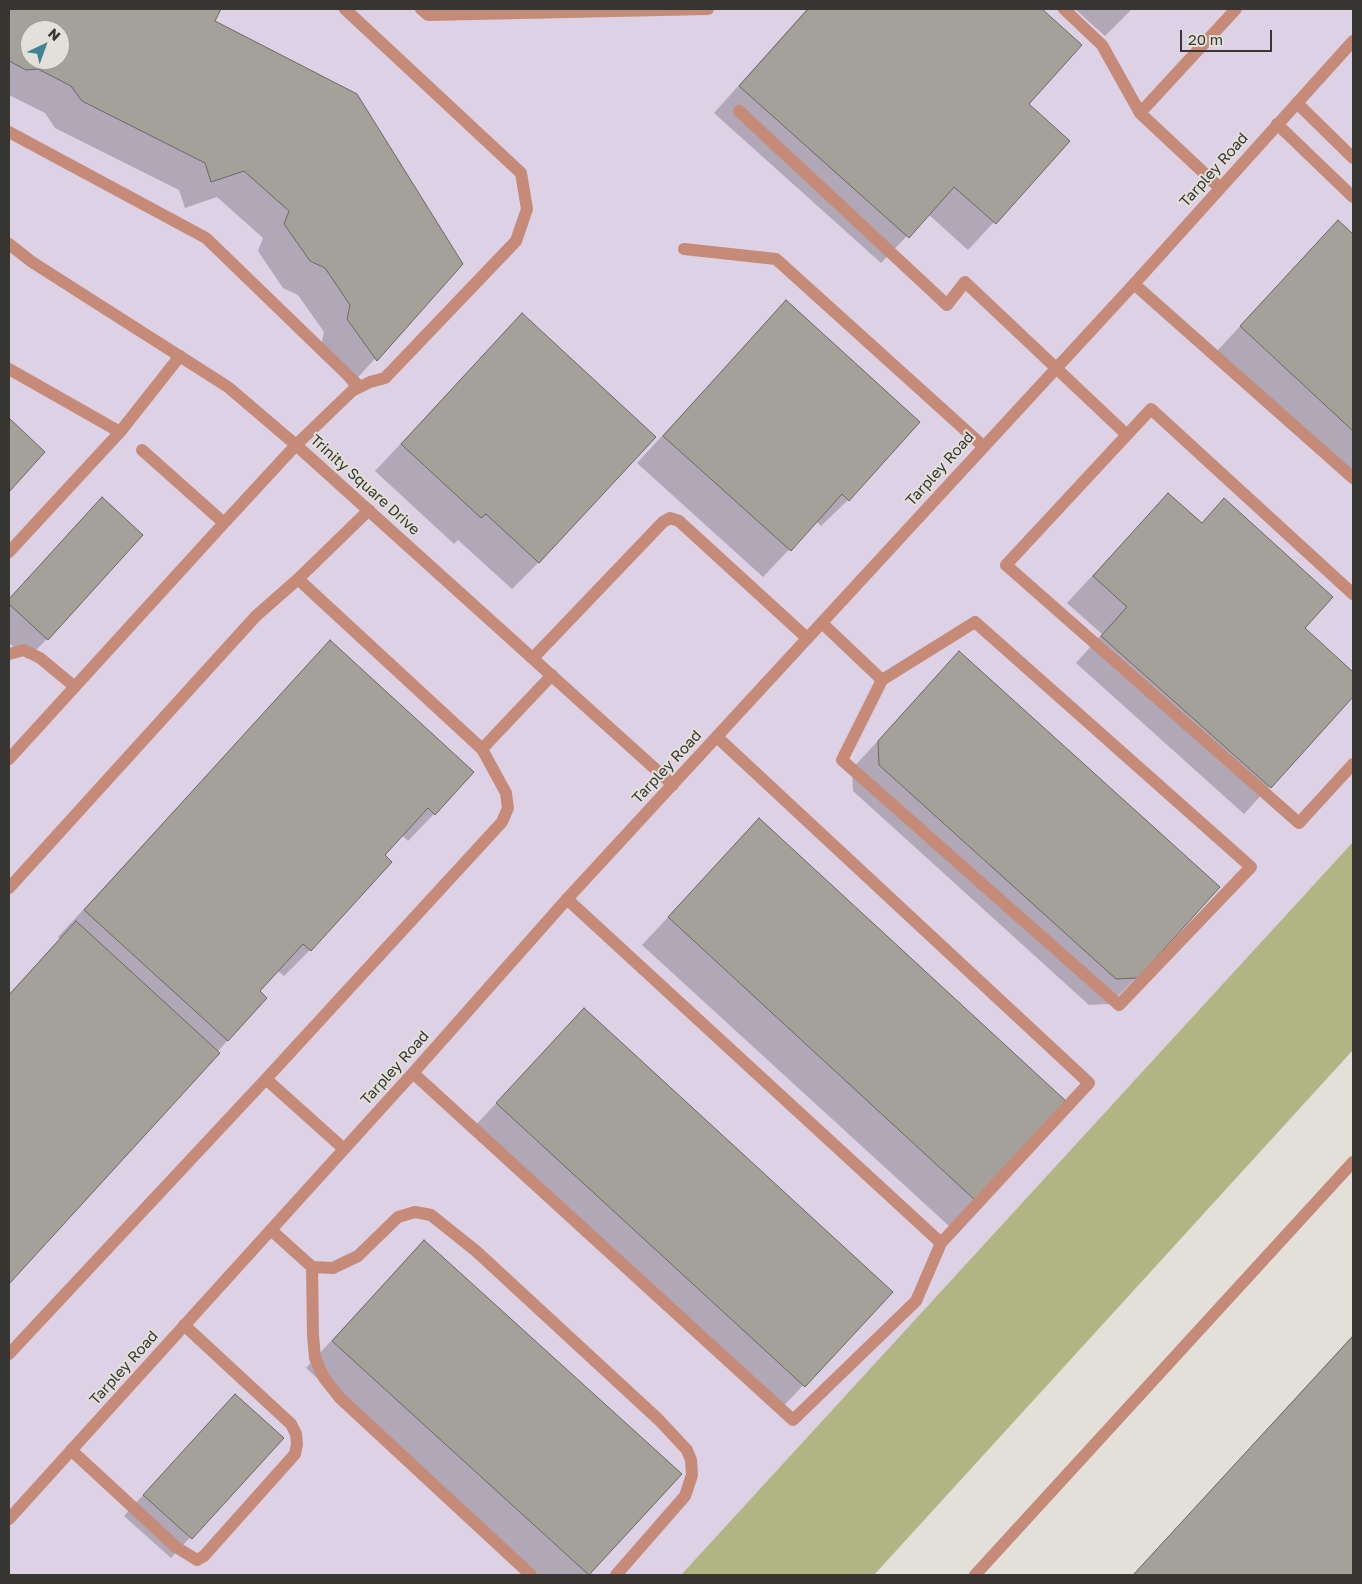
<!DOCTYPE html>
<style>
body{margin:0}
#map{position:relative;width:1362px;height:1584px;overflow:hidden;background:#e2e0d8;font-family:"Golos Text",sans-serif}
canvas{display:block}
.frame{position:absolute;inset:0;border:10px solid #373633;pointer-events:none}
.north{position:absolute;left:20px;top:20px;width:50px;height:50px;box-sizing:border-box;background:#e2e0d8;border:1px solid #9e9c96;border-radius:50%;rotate:42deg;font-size:14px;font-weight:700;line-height:20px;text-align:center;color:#373633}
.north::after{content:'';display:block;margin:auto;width:18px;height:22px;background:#418594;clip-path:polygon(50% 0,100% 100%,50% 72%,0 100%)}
.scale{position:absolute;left:1180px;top:30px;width:92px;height:22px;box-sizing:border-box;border:2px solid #373633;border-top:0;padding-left:6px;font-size:15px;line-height:18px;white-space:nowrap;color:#373633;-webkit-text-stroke:4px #e2e0d8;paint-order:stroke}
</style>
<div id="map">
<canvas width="1362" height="1584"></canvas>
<div class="frame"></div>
<div class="north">N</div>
<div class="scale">20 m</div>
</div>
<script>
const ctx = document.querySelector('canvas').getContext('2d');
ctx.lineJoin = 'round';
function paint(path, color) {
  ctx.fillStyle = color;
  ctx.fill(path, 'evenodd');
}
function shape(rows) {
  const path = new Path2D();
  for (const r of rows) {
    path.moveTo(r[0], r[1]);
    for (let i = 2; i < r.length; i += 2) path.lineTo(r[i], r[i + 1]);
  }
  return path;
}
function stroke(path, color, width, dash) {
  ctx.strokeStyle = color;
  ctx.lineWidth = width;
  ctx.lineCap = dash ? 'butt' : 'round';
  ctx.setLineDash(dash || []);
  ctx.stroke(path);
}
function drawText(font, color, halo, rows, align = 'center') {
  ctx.font = font + ' "Golos Text",sans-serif';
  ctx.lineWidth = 4;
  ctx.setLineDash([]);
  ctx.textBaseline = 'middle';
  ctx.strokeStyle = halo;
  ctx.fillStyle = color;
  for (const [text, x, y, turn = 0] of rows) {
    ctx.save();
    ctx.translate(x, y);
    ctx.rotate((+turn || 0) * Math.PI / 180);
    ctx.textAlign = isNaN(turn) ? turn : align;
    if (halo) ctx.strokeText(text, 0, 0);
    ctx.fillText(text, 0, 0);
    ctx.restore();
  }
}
paint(shape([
 [9,9,1353,9,1353,842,681,1575,9,1575],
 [30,30,60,30,60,60,30,60]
]), '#ddd1e5');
paint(shape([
 [1353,842,1353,1050,874,1575,681,1575]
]), '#b1b583');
paint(shape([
 [9,9,220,9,214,21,462,264,349,387,321,346,324,332,298,295,283,288,258,251,263,238,217,197,185,208,179,190,55,128,45,113,9,95],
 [30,30,60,30,60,60,30,60],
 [807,9,1041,9,1081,45,1027,104,1069,141,968,250,928,214,881,263,714,113],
 [1075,9,1132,9,1105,36],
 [1338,222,1353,236,1353,482,1215,353],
 [786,302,848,500,821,526,816,521,763,577,637,463],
 [522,315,539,562,512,589,458,540,454,544,375,471],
 [9,420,44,452,9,490],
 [1168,494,1201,524,1224,500,1303,628,1353,673,1353,695,1244,814,1076,663,1102,634,1067,603],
 [82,519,47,639,27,659,9,643,9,599],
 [330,642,434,814,408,841,402,835,383,855,310,950,284,976,277,970,258,991,266,998,9,1282,9,994,60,939,58,937],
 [959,653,1137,977,1110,1004,1089,1005,853,791,852,769],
 [759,820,975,1200,949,1226,642,945],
 [585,1009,891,1292,777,1413,471,1130],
 [424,1241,680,1474,588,1575,533,1575,306,1368],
 [1353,1335,1353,1575,1133,1575],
 [215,1416,282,1438,171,1558,124,1516]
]), '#0003');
const building = shape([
 [9,9,221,9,215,21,357,94,463,264,377,361,347,319,350,305,325,268,310,261,284,224,289,211,244,171,211,182,205,163,82,101,71,86,38,69,26,70,9,61,9,9],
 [30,30,60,30,60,60,30,60,30,30],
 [808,9,1042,9,1082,45,1029,104,1070,141,996,224,954,187,909,238,739,86,808,9],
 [1338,220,1353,234,1353,431,1240,326,1338,220],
 [786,300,920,422,849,501,842,494,791,551,663,436,786,300],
 [522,313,656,437,539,563,486,514,481,518,401,444,522,313],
 [9,418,45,452,9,492,9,418],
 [1168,493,1202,523,1224,498,1333,597,1305,628,1353,672,1353,697,1271,788,1101,636,1127,607,1093,576,1168,493],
 [102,497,143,535,48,640,9,604,9,599,102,497],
 [330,640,474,772,435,815,428,808,385,855,392,862,311,951,303,944,260,991,267,998,228,1041,84,910,330,640],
 [959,651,1220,887,1138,978,1116,979,879,765,878,741,959,651],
 [759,818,1067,1102,976,1201,668,917,759,818],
 [76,921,220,1053,9,1284,9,995,76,921],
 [584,1008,893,1292,805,1387,496,1103,584,1008],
 [424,1240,682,1474,589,1575,332,1341,424,1240],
 [1353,1336,1353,1575,1133,1575,1353,1336],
 [235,1394,284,1438,192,1539,143,1495,235,1394]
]);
paint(building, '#a3a199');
stroke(building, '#6b6962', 1);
stroke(shape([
 [421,9,428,15,708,9],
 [1064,9,1102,45,1140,113],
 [1297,103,1353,158],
 [739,111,947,305,965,282,1127,435],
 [1277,124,1353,197],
 [9,132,206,238,360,387],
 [1220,188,1140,113,1236,9],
 [684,249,776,259,983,446],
 [1134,284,1353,478],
 [9,369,120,432],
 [142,450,224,523,296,445,352,391,370,382,385,378,516,241,527,209,521,173,345,9],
 [9,552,120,432,180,356],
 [1353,594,1151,409,1006,565,1299,823,1353,764],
 [822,623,882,680,842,760,1119,1005,1251,867,975,622,882,680],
 [9,654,24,650,40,658,75,687],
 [533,658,663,522,670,518,679,521,807,638],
 [482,749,552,675],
 [9,759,224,523],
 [9,888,256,616,298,579,369,510],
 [567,899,941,1243,1089,1083,717,737],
 [413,1073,793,1420,916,1301,941,1243],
 [266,1079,344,1149],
 [271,1230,312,1267,333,1268,358,1256,398,1217,415,1212,431,1215,476,1251,659,1420,687,1450,691,1460,692,1475,685,1496,616,1575],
 [312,1267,313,1335,315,1358,324,1378,340,1398,531,1575],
 [9,1354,266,1079,502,822,508,808,506,793,482,749,298,579],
 [71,1450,176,1547,197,1560,204,1556,295,1454,297,1444,296,1434,291,1424,184,1325],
 [975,1575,1353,1162]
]), '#c58b78', 12);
stroke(shape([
 [9,244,32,262,228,387,296,445,673,785],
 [9,1519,413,1073,567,899,1134,284,1353,41]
]), '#c58b78', 12);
drawText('15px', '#373633', '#e2e0d8', [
 ["Tarpley Road",1214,170,-48],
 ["Tarpley Road",940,469,-48],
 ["Trinity Square Drive",365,485,42],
 ["Tarpley Road",667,767,-47],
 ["Tarpley Road",395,1068,-48],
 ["Tarpley Road",124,1368,-48]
]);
</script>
